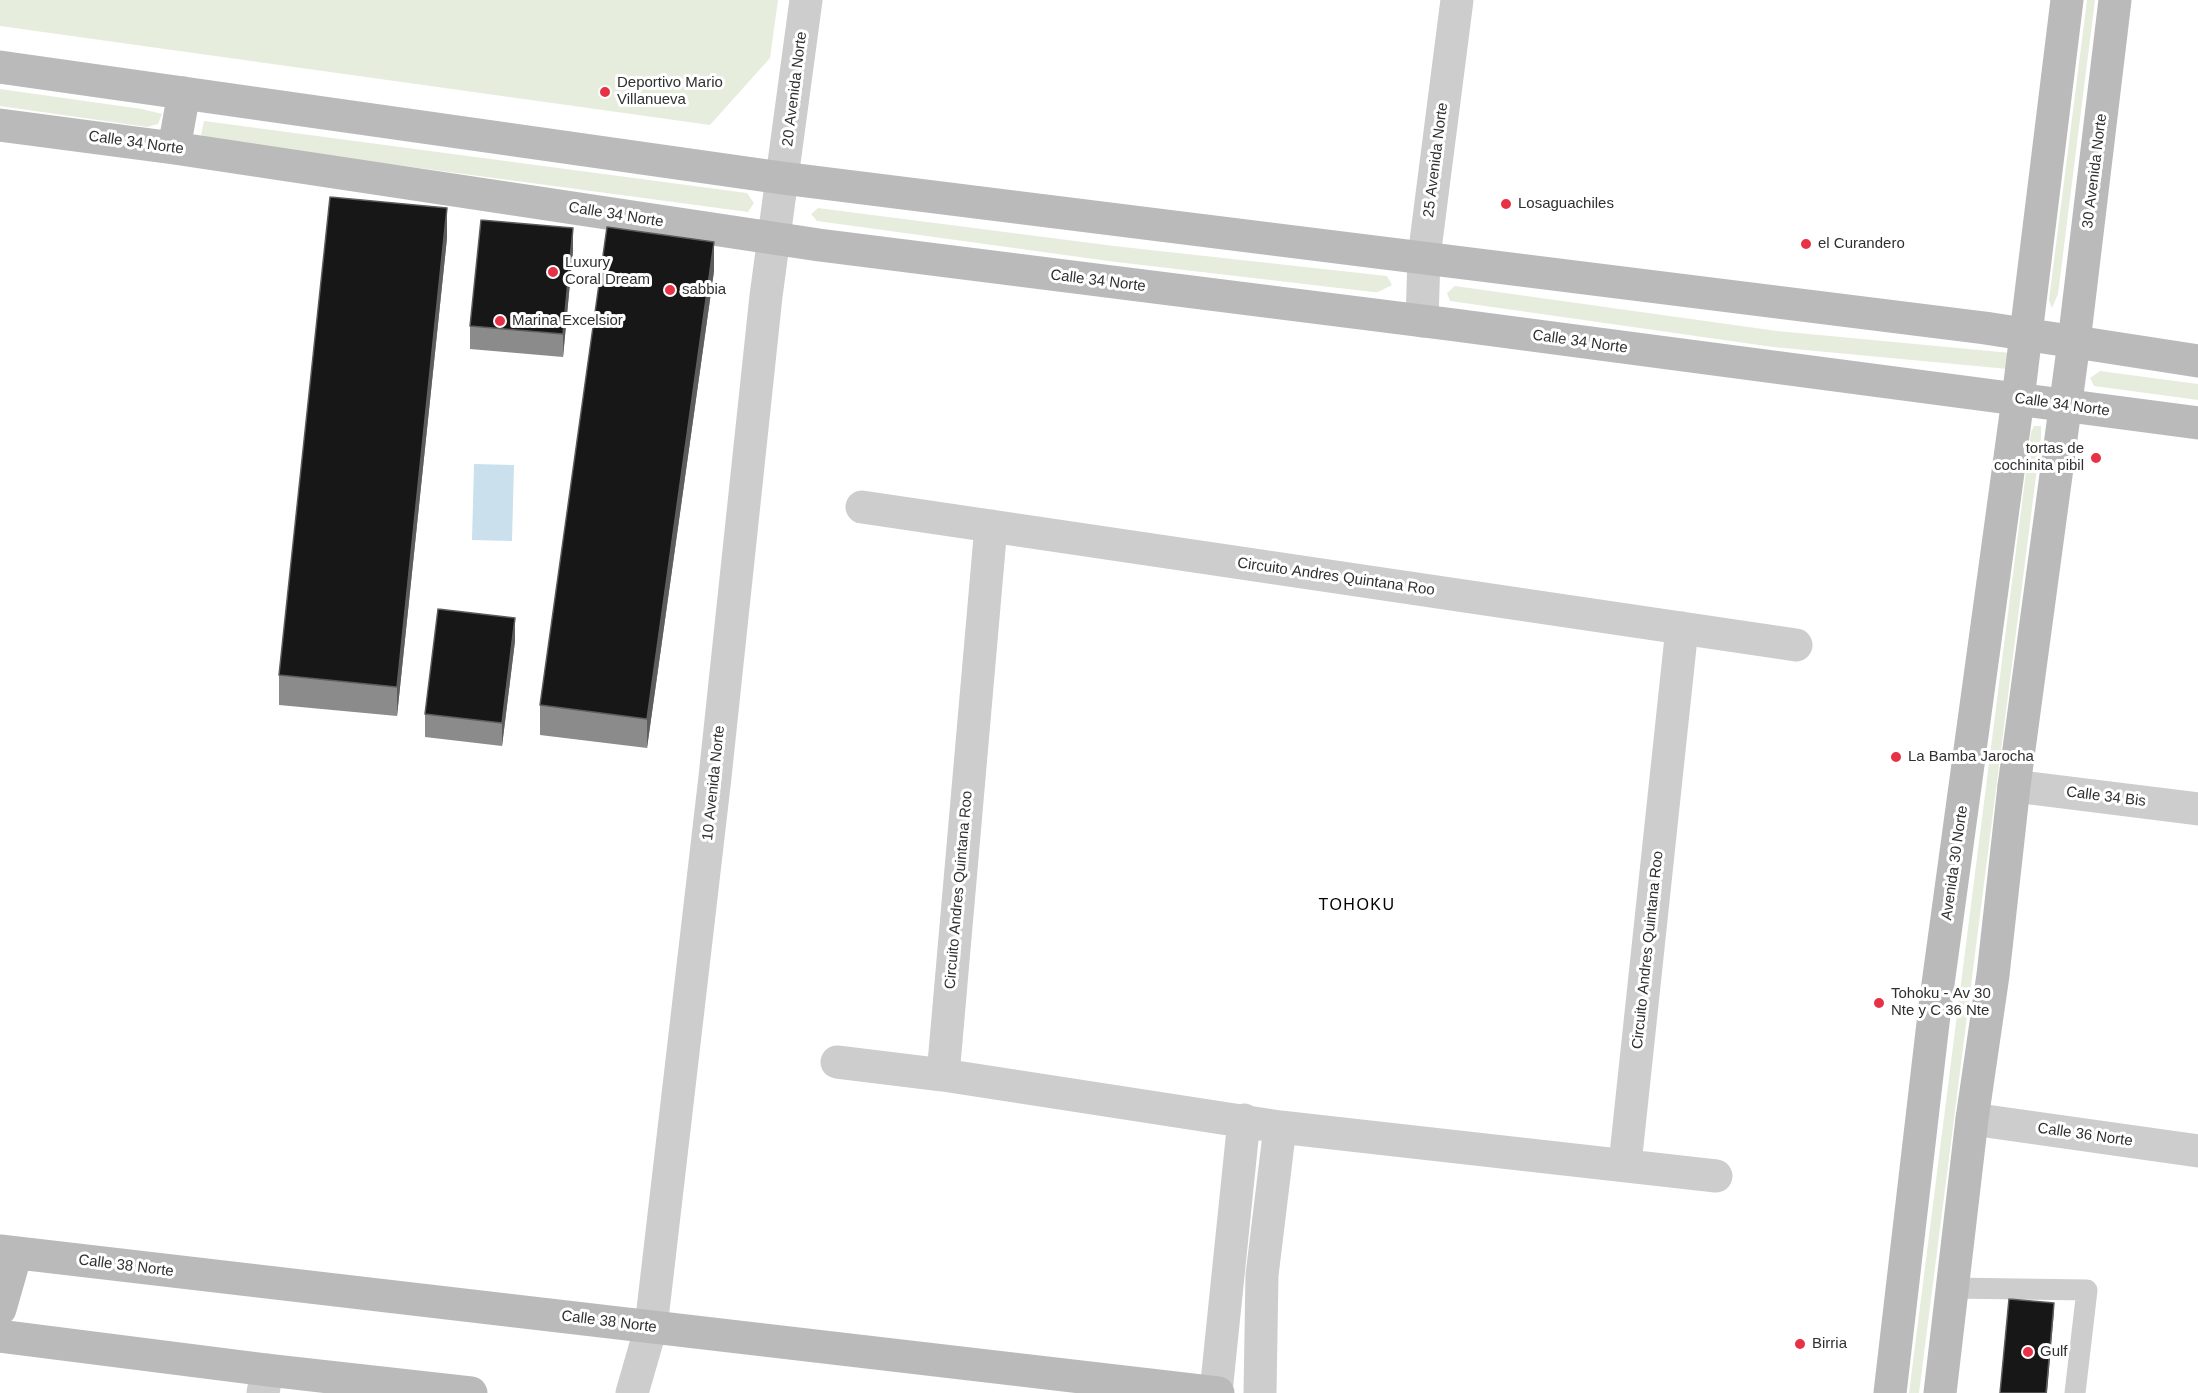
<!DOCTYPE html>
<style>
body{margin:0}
canvas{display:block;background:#fff}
</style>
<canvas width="2198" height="1393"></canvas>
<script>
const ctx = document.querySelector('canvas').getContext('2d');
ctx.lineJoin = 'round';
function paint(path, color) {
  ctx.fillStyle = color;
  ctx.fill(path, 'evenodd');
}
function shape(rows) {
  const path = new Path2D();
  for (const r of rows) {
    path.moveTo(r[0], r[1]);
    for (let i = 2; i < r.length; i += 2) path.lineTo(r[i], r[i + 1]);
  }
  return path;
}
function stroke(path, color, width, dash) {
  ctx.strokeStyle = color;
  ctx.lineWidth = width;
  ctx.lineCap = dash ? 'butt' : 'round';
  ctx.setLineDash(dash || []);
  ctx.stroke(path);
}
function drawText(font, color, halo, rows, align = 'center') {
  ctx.font = font + ' Arial,sans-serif';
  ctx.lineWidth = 6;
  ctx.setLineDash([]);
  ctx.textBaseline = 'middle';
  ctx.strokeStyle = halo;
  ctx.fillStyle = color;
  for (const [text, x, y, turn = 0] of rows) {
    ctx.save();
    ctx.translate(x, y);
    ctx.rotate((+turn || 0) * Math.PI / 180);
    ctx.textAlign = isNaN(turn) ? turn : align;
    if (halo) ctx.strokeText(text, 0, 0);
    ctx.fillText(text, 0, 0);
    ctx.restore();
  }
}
paint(shape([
 [0,0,778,0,770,58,710,125,0,26],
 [2087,0,2095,0,2058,294,2052,308,2049,300],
 [0,89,142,109,162,114,158,124,147,127,0,106],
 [204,121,747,193,754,203,748,212,210,140,201,135],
 [818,208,1114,246,1387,276,1392,285,1378,292,1373,292,1116,262,817,221,811,214],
 [1455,286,1777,331,2011,353,2008,369,1773,347,1450,301,1447,293],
 [2100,371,2198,384,2198,400,2094,386,2090,378],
 [2034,426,2041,426,2041,437,1919,1393,1909,1393,2031,432]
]), '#e6eddd');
paint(shape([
 [474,464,514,465,512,541,472,540]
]), '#cae1ed');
stroke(shape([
 [1952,1288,2087,1290,2075,1393]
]), '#cdcdcd', 21);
stroke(shape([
 [1422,321,1424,257,1457,0],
 [862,507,1796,645],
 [2014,786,2198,809],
 [837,1062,943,1075,1280,1127,1716,1176],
 [943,1075,991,526],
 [1972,1119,2198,1151],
 [1625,1164,1682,628],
 [1216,1392,1244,1120],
 [263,1393,267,1370],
 [632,1393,651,1327,715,777,766,296,806,0],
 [1260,1393,1262,1275,1280,1127]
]), '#cdcdcd', 33);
stroke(shape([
 [0,67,782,178,1985,328,2198,361],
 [0,125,174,148,819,245,1455,325,2198,423],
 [174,148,184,93],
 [0,1251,1218,1393],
 [0,1309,16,1253],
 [0,1336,267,1370,471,1393],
 [1890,1393,1935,1006,2018,399,2067,0],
 [1940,1393,1972,1119,1993,975,2014,786,2074,342,2115,0]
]), '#bababa', 33);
paint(shape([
 [447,238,397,716,279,705,279,675],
 [573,251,563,357,470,349,470,326],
 [714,271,647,748,540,735,540,705],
 [515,641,502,746,425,737,425,714]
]), '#8b8b8b');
paint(shape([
 [447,208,447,238,397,716,397,687],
 [573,228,573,251,563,357,563,334],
 [714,242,714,271,647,748,647,719],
 [515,618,515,641,502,746,502,723],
 [2054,1303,2054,1311,2047,1393,2046,1393]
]), '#5d5d5d');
const building = shape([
 [330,197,447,208,397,687,279,675,330,197],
 [481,220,573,228,563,334,470,326,481,220],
 [607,227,714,242,647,719,540,705,607,227],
 [438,609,515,618,502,723,425,714,438,609],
 [2009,1299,2054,1303,2046,1393,2000,1393,2009,1299]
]);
paint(building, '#171717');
stroke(building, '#5d5d5d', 1.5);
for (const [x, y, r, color] of [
 [605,92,6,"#e73147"],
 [1506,204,6,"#e73147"],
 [1806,244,6,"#e73147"],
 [553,272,6,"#e73147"],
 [670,290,6,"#e73147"],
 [500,321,6,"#e73147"],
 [2096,458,6,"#e73147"],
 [1896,757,6,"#e73147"],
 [1879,1003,6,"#e73147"],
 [1800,1344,6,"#e73147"],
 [2028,1352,6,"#e73147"]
]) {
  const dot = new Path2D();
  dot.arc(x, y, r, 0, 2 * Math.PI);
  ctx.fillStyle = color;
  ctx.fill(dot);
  stroke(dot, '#fff', 2);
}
drawText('15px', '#303030', '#fff', [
 ["Deportivo Mario",617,83],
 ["Villanueva",617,100],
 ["Losaguachiles",1518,204],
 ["el Curandero",1818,244],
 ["Luxury",565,263],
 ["Coral Dream",565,280],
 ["sabbia",682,290],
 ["Marina Excelsior",512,321],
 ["tortas de",2084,449,"right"],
 ["cochinita pibil",2084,466,"right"],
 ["La Bamba Jarocha",1908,757],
 ["Tohoku - Av 30",1891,994],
 ["Nte y C 36 Nte",1891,1011],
 ["Birria",1812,1344],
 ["Gulf",2040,1352]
], 'left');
drawText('15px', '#303030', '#fff', [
 ["20 Avenida Norte",795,89,-83],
 ["Calle 34 Norte",136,143,8],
 ["25 Avenida Norte",1436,160,-83],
 ["30 Avenida Norte",2095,171,-83],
 ["Calle 34 Norte",616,215,9],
 ["Calle 34 Norte",1098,281,7],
 ["Calle 34 Norte",1580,342,8],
 ["Calle 34 Norte",2062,405,8],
 ["Circuito Andres Quintana Roo",1336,577,8],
 ["10 Avenida Norte",714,783,-84],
 ["Calle 34 Bis",2106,797,7],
 ["Avenida 30 Norte",1955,863,-82],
 ["Circuito Andres Quintana Roo",959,890,-85],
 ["Circuito Andres Quintana Roo",1648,950,-84],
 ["Calle 36 Norte",2085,1135,8],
 ["Calle 38 Norte",126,1266,7],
 ["Calle 38 Norte",609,1322,7]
]);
ctx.letterSpacing = '1.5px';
drawText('16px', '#000', '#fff', [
 ["TOHOKU",1357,906]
]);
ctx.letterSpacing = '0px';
</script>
